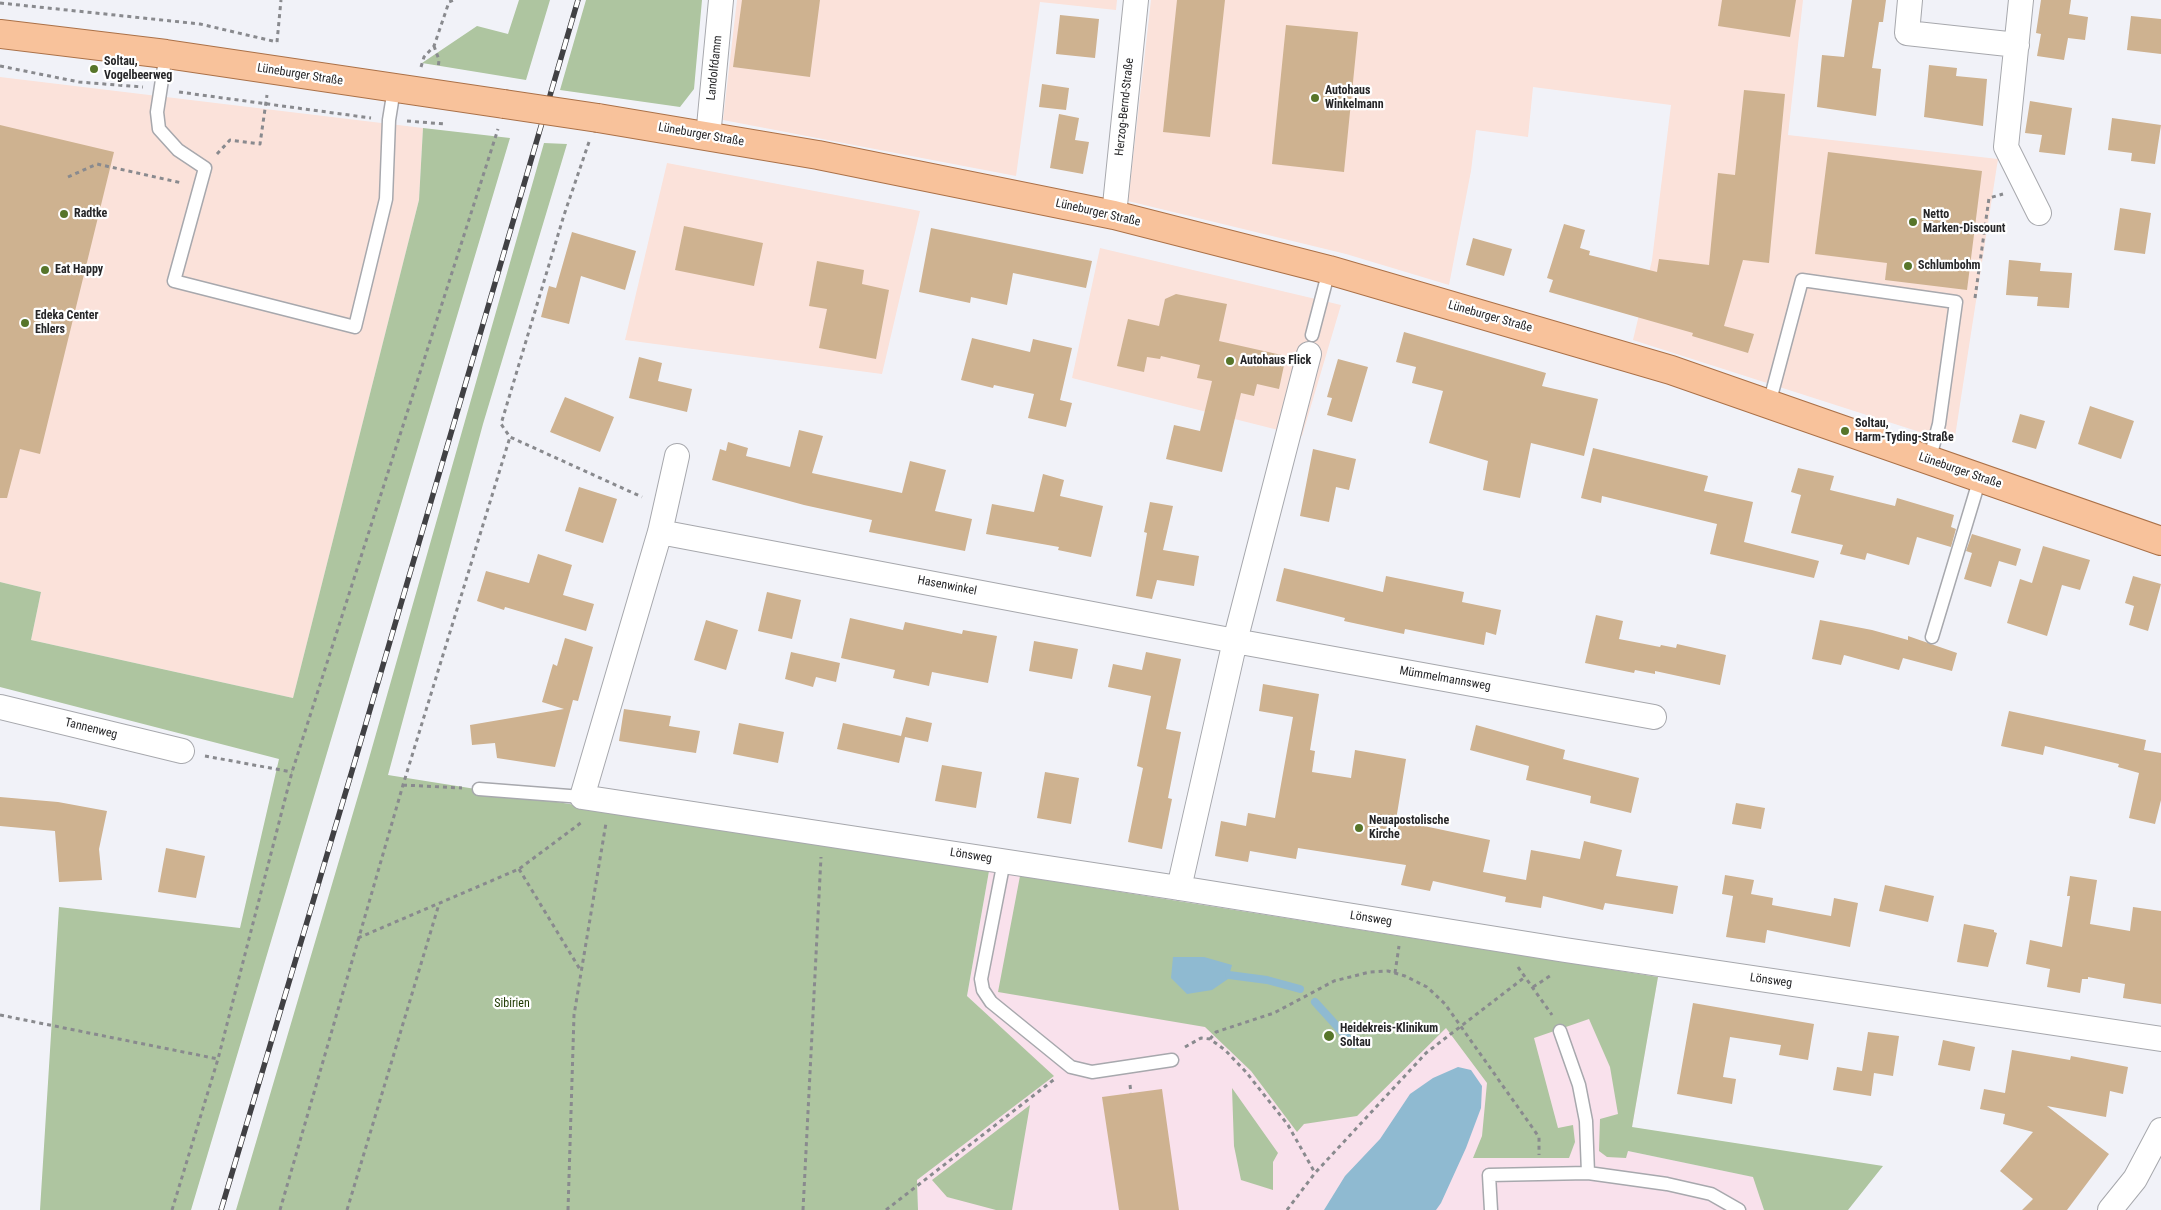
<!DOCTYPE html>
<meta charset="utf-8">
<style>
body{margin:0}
canvas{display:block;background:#f1f2f8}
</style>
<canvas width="2161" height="1210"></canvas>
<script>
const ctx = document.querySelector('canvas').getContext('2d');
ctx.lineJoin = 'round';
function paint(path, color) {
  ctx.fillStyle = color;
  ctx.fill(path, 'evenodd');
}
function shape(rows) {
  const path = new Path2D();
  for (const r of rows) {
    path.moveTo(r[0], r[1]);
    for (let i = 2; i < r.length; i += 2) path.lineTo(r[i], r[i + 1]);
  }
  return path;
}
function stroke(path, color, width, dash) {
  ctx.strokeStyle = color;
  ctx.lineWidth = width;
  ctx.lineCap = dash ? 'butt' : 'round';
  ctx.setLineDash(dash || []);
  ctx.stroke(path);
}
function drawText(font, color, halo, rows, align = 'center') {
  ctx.font = font + ' "Roboto Condensed",sans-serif';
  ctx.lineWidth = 4.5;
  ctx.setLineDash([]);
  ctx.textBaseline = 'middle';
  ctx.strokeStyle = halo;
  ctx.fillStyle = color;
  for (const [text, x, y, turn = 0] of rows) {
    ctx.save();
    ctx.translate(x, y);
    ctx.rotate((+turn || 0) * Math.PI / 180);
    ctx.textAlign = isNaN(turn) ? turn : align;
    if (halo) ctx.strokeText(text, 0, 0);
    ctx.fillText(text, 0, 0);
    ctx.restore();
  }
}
paint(shape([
 [737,0,1117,0,1116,10,1040,2,1016,176,723,120],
 [1151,0,1803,0,1788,135,1998,159,1954,443,1633,340,1652,260,1671,105,1533,87,1528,137,1476,130,1471,171,1449,285,1346,254,1128,201],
 [0,77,423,128,419,200,293,698,31,640,41,592,0,582],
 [667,163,920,211,882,374,625,340],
 [1100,248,1341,305,1302,436,1072,378]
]), '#fbe2da');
paint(shape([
 [989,871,1658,977,1628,1151,1754,1177,1764,1210,918,1210,917,1180,1053,1076,967,996]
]), '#f9e1ec');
paint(shape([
 [519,0,550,0,526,80,422,63,477,26,508,34],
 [586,0,702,0,694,89,680,107,560,90],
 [423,128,510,138,191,1210,40,1210,59,907,240,928,279,759,0,687,0,582,41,592,31,640,293,698,419,200],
 [544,143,567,144,483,424,388,775,989,871,967,996,1054,1076,917,1180,918,1210,236,1210,366,769],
 [1020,876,1658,977,1632,1127,1883,1166,1848,1210,1764,1210,1753,1177,1628,1151,1626,1158,1607,1157,1599,1151,1600,1119,1618,1114,1610,1067,1589,1019,1534,1038,1558,1128,1573,1125,1575,1142,1569,1158,1473,1158,1482,1136,1487,1083,1446,1028,1357,1116,1304,1124,1297,1132,1251,1071,1205,1027,998,992],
 [1232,1088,1278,1153,1273,1162,1273,1190,1241,1180,1234,1146],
 [1030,1105,1012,1210,996,1210,947,1197,932,1180]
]), '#aec5a0');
paint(shape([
 [1173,957,1204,957,1232,965,1228,979,1212,990,1187,994,1171,978],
 [1458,1067,1471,1070,1482,1086,1481,1108,1466,1148,1441,1203,1436,1210,1324,1210,1345,1176,1380,1139,1410,1094,1433,1078]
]), '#8fbad1');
stroke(shape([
 [1229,975,1267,980,1300,989],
 [1315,1002,1354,1045]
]), '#8fbad1', 8);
paint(shape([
 [742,0,820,0,810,77,733,67],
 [1177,0,1225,0,1210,137,1163,132],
 [1722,0,1796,0,1790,37,1718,26],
 [1852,0,1886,0,1883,22,1879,22,1872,68,1881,69,1876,116,1817,107,1822,55,1844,57],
 [2041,0,2071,0,2069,14,2088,17,2085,40,2068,38,2064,60,2037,56,2041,34,2036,33],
 [1060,15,1099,19,1095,58,1056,54],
 [2131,16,2161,19,2161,54,2127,50],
 [1286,25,1358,32,1344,172,1272,164],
 [1929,65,1957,68,1956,76,1987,79,1983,126,1924,117],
 [1042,84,1069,88,1066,110,1039,107],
 [1744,90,1785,94,1769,263,1743,260,1724,326,1754,334,1748,353,1692,336,1693,333,1549,292,1553,280,1547,278,1564,224,1585,230,1580,248,1590,251,1589,255,1657,272,1659,259,1709,265,1718,173,1735,175],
 [2030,101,2072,108,2065,155,2039,152,2042,135,2025,133],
 [1059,114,1079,118,1075,140,1089,142,1083,174,1050,168],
 [2112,118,2161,125,2155,164,2131,161,2132,153,2108,150],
 [0,125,114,152,40,454,20,449,7,498,0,498],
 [1828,152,1982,171,1967,290,1885,280,1887,263,1815,254],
 [2120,208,2151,213,2145,254,2114,250],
 [684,226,763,243,754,286,675,270],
 [931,228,1092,261,1086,288,1013,273,1007,305,971,297,970,303,919,292],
 [572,232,636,251,625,290,581,276,569,324,541,317,549,286,556,288],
 [1473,238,1512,249,1504,276,1466,265],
 [2009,260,2041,263,2040,271,2072,273,2069,308,2037,306,2038,297,2006,295],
 [817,261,864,270,862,284,889,290,876,359,819,348,827,309,809,306],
 [1176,294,1227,304,1219,341,1286,356,1279,389,1257,384,1254,396,1241,393,1222,472,1166,459,1174,425,1200,431,1212,381,1197,378,1200,365,1161,356,1160,359,1147,357,1144,372,1117,366,1128,319,1159,326,1165,299],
 [1404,332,1546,373,1542,386,1598,399,1584,456,1531,443,1520,498,1483,490,1488,461,1429,443,1443,391,1412,383,1416,367,1396,362],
 [972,338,1030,352,1033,339,1072,348,1060,400,1072,403,1066,427,1028,418,1034,394,994,385,993,388,961,380],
 [639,357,662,363,658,381,692,389,687,412,629,398],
 [1338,359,1368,367,1352,422,1327,415,1332,398,1327,397],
 [565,397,614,417,600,452,550,432],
 [2090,406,2134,421,2121,459,2078,444],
 [2020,414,2045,421,2036,449,2012,442],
 [799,430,823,436,812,473,902,493,910,461,946,470,935,511,972,519,965,551,869,532,872,520,804,505,712,480,720,449,726,451,728,442,748,448,746,456,790,467],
 [1593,448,1708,476,1704,491,1753,502,1744,542,1819,561,1814,578,1710,554,1717,524,1602,496,1601,503,1581,498],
 [1313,449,1356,459,1349,490,1336,487,1329,522,1300,516],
 [1798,468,1834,476,1830,490,1895,506,1897,498,1954,515,1951,527,1956,529,1951,547,1917,537,1909,565,1867,553,1865,560,1840,554,1843,545,1791,533,1801,495,1791,492],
 [1043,474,1064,480,1060,496,1103,506,1091,557,1058,550,1059,547,986,534,992,504,1034,512],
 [579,487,617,499,603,543,565,531],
 [1150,502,1173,506,1163,550,1199,556,1194,586,1157,580,1152,599,1136,596,1147,533,1144,532],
 [1972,534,2021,549,2016,566,1999,561,1991,587,1964,579,1972,553,1966,551],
 [2043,546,2090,560,2080,590,2062,585,2047,636,2007,623,2020,579,2032,583],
 [538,554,572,565,563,595,594,604,586,631,505,607,504,610,477,601,486,571,529,583],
 [1284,568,1383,592,1386,576,1464,592,1462,602,1501,610,1496,635,1486,632,1484,645,1405,629,1404,634,1344,621,1345,618,1276,601],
 [2133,576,2161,584,2148,631,2129,625,2134,606,2125,603],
 [767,592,801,600,792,639,758,631],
 [1596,615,1623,621,1619,639,1660,647,1661,645,1676,648,1677,644,1726,655,1720,685,1655,671,1655,674,1635,670,1634,673,1585,663],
 [850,618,903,630,905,622,962,634,963,630,997,636,988,683,932,672,929,686,893,678,895,670,841,658],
 [706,620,738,630,726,670,694,660],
 [1820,620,1872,630,1908,640,1908,636,1957,653,1952,671,1903,658,1899,670,1844,655,1841,665,1812,659],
 [565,638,593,647,578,701,573,700,555,767,497,758,495,743,472,745,470,725,564,709,542,702,553,664,557,666],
 [1034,641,1078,649,1072,679,1029,671],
 [791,652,840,663,836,682,816,677,813,687,785,679],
 [1146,652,1181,659,1166,729,1181,732,1168,798,1172,799,1162,849,1128,842,1143,768,1137,766,1151,696,1108,687,1113,664,1142,670],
 [1263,684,1319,694,1310,750,1315,751,1312,772,1351,778,1355,750,1406,759,1396,820,1490,840,1483,872,1526,880,1531,850,1580,859,1584,841,1622,850,1616,876,1678,886,1673,914,1605,903,1603,910,1543,896,1541,908,1505,902,1506,897,1433,881,1430,891,1401,885,1406,865,1298,848,1296,859,1250,851,1248,862,1215,856,1221,821,1246,826,1248,813,1275,818,1293,717,1259,711],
 [624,709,671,716,669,726,700,731,696,753,619,741],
 [2009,711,2146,740,2144,750,2161,753,2161,800,2155,824,2129,818,2139,773,2118,767,2119,764,2045,746,2043,755,2001,746],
 [906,717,932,723,928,742,905,737,899,763,837,749,843,723,901,736],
 [739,723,784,732,778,763,733,754],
 [1476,725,1565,750,1563,759,1639,778,1631,813,1590,803,1591,796,1526,780,1529,766,1470,750],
 [942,765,982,772,976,808,935,801],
 [1045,772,1079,778,1071,824,1037,818],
 [0,797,58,802,107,811,99,849,102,880,59,882,55,831,0,826],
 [1736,803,1765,808,1761,829,1732,824],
 [166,848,205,856,196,898,158,892],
 [1725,875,1754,880,1751,894,1773,898,1772,905,1831,916,1834,898,1858,903,1850,947,1767,930,1765,943,1726,937,1733,896,1722,894],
 [2070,876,2097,880,2090,924,2130,931,2133,907,2161,911,2161,1004,2123,998,2125,984,2088,977,2088,979,2082,979,2080,993,2047,987,2050,969,2026,964,2030,940,2062,947,2070,896,2067,896],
 [1885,885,1934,896,1928,922,1879,911],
 [1964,924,1994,930,1994,932,1997,933,1988,967,1957,962],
 [1693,1003,1814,1024,1808,1060,1779,1055,1781,1045,1730,1037,1723,1077,1736,1079,1732,1104,1677,1094],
 [1868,1032,1899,1036,1893,1076,1874,1073,1871,1096,1833,1090,1837,1067,1862,1071],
 [1943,1040,1975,1047,1970,1071,1938,1065],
 [2012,1050,2070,1060,2071,1056,2128,1067,2123,1094,2110,1091,2106,1117,2047,1106,2109,1154,2067,1210,2022,1210,2033,1199,2000,1171,2033,1132,2003,1124,2005,1114,1980,1109,1984,1089,2005,1093],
 [1162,1089,1179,1210,1119,1210,1102,1097]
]), '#ceb290');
const service = shape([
 [166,54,157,112,159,129,178,150,205,168,174,281,355,327,386,199,389,120,394,89],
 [1312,335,1329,270],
 [1769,404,1802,280,1956,302,1939,424,1929,461],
 [1932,637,1980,478],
 [479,789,582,797],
 [1004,861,981,979,983,990,991,1002,1071,1067,1092,1072,1172,1060],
 [1560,1031,1579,1085,1586,1121,1588,1173],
 [1491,1210,1489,1175,1588,1173,1667,1184,1711,1194,1739,1210]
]);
const minor = shape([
 [1910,0,1907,33,2017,45],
 [2021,0,2006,147,2039,213],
 [708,137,721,0],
 [1114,215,1136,0],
 [677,456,660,532,582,797,1179,888,1565,950,2161,1039],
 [660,532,1235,641,1654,717],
 [0,707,182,751],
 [1179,888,1235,641,1309,354],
 [2110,1210,2135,1179,2161,1130]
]);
const primary = shape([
 [0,34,166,54,504,104],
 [598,118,818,155,1114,215,1329,270,1671,370,2161,541]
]);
stroke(service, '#a7a8ad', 15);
stroke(minor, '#a7a8ad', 26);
stroke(primary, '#ab7148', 30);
stroke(shape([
 [0,3,200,24,277,42],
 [277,42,281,0],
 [434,46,439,60,438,69],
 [0,66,79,82,143,87],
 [421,67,424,57,434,46,449,2,454,0],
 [179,92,371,118],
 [407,121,445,124],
 [589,142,564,215,501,424,510,437,642,497],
 [217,154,230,140,260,144,267,95],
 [68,177,97,164,182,183],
 [1975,298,1989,198,2003,194],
 [205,756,292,772],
 [403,785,462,788],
 [519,869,581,971],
 [358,938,519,869,582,822],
 [1518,967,1552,1015],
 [1395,973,1399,946],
 [1533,987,1553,974],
 [0,1015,218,1059],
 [1210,1039,1216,1032,1274,1013,1334,981,1370,972,1388,971,1405,976,1427,987,1445,1004,1539,1137,1539,1155],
 [1185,1047,1201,1038,1210,1039,1225,1050,1246,1072,1288,1125,1315,1173],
 [1130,1085,1131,1093],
 [172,1210,218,1059,292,772,498,129],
 [280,1210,403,785,510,437],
 [347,1210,439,904],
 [568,1210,574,1015,606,823],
 [803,1210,821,857],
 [886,1210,1056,1078],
 [1287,1210,1315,1173,1426,1053,1525,977]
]), '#898a8e', 3, [4, 4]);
stroke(service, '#fff', 12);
stroke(minor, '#fff', 24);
stroke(primary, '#f8c29b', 28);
const rail = shape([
 [221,1210,352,771,578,0]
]);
stroke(rail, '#414144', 5.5);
stroke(rail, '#fff', 4, [11]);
const primaryBridge = shape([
 [504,104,598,118]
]);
stroke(primaryBridge, '#ab7148', 30, []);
stroke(primaryBridge, '#f8c29b', 28);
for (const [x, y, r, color] of [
 [94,69,5,"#57752a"],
 [1315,98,5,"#57752a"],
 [64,214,5,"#57752a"],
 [1913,222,5,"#57752a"],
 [1908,266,5,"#57752a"],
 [45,270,5,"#57752a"],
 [25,323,5,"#57752a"],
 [1230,361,5,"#57752a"],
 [1845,431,5,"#57752a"],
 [1359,828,5,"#57752a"],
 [1329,1036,6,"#57752a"]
]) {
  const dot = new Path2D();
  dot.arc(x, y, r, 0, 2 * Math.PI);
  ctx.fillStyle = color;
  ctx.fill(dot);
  stroke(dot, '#fff', 2);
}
drawText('bold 12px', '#262628', '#fff', [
 ["Soltau,",104,62],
 ["Vogelbeerweg",104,76],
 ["Autohaus",1325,91],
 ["Winkelmann",1325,105],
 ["Radtke",74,214],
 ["Netto",1923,215],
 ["Marken-Discount",1923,229],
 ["Schlumbohm",1918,266],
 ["Eat Happy",55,270],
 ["Edeka Center",35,316],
 ["Ehlers",35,330],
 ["Autohaus Flick",1240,361],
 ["Soltau,",1855,424],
 ["Harm-Tyding-Straße",1855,438],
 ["Neuapostolische",1369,821],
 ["Kirche",1369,835],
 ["Heidekreis-Klinikum",1340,1029],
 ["Soltau",1340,1043]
], 'left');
drawText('12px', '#262628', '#fff', [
 ["Landolfdamm",715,68,-84],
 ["Lüneburger Straße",300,75,9],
 ["Herzog-Bernd-Straße",1125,107,-84],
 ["Lüneburger Straße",701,135,10],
 ["Lüneburger Straße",1098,213,13],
 ["Lüneburger Straße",1490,317,16],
 ["Lüneburger Straße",1960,471,19],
 ["Hasenwinkel",947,586,11],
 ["Mümmelmannsweg",1445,679,10],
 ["Tannenweg",91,729,14],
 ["Lönsweg",971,856,9],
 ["Lönsweg",1371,919,9],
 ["Lönsweg",1771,981,8]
]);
drawText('12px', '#1e3902', '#fff', [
 ["Sibirien",512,1004]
]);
</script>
